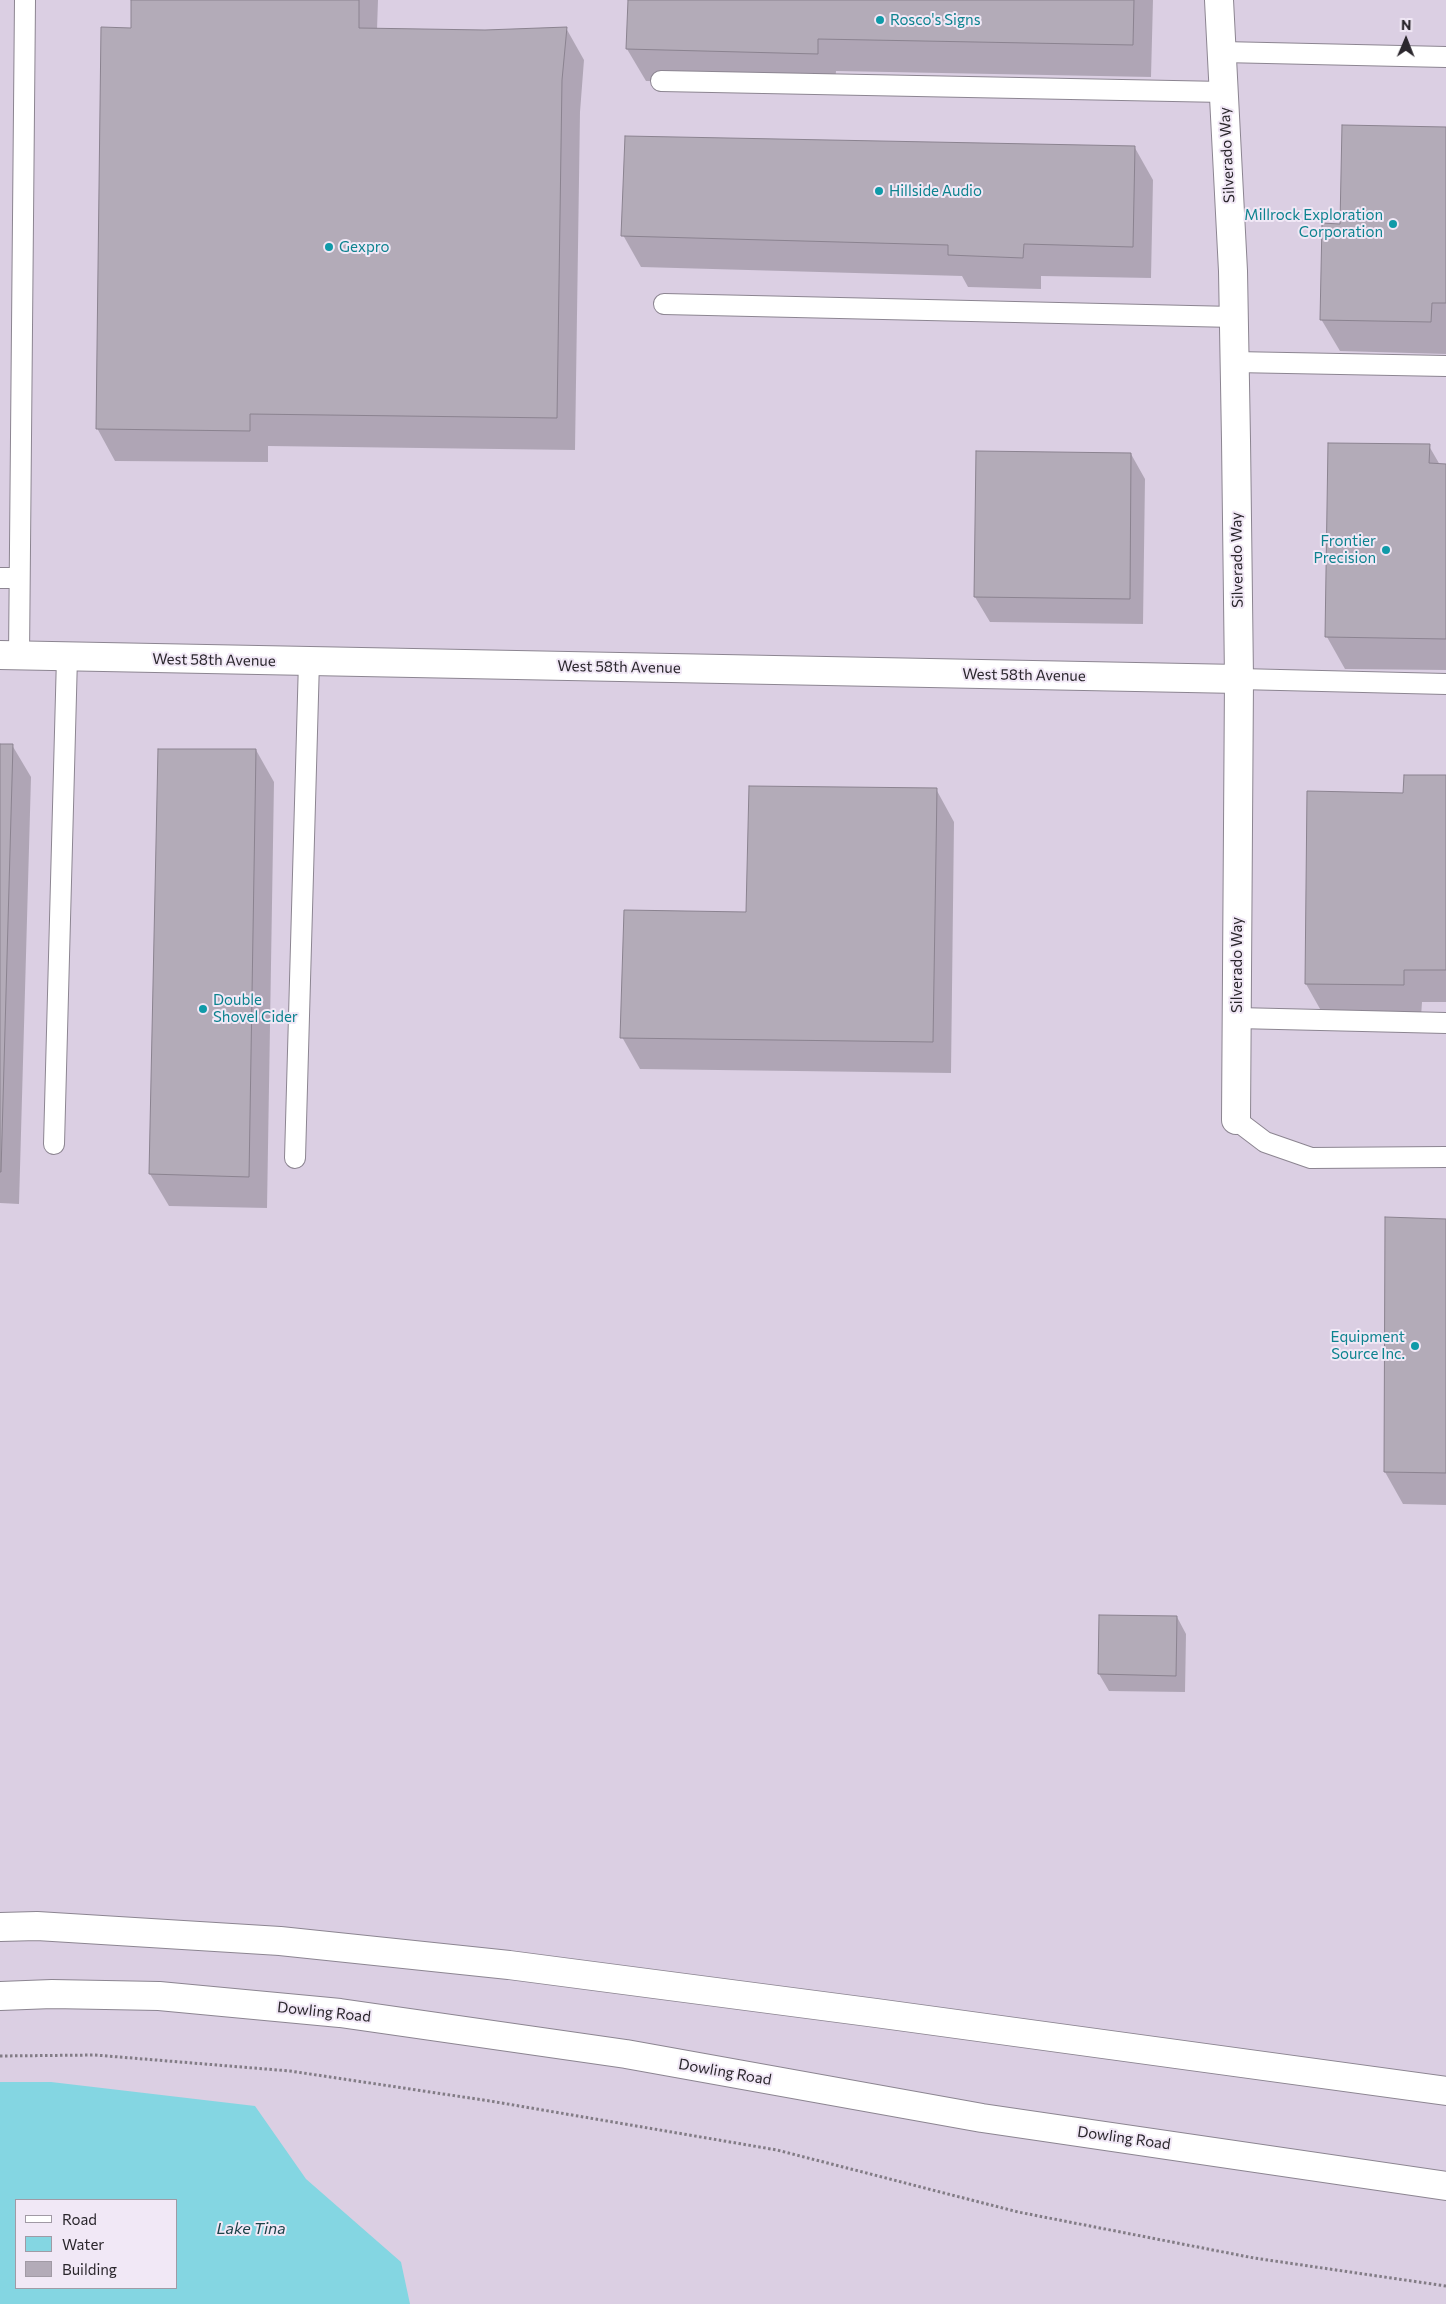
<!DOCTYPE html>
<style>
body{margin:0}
#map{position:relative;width:1446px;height:2304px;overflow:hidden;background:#e4dbe9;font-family:Commissioner,sans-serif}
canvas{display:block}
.legend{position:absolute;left:15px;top:2199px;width:162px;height:90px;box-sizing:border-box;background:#f1e8f6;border:1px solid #a19aa5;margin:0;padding:6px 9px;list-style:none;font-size:15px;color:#2a262c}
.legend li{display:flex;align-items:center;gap:10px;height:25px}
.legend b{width:25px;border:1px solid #a19aa5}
.north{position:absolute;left:1381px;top:15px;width:50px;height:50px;-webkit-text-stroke:4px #f1e8f6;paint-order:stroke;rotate:1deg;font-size:14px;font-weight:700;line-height:20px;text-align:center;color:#2a262c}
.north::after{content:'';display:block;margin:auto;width:18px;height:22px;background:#2a262c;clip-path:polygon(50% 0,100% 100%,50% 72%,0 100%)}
</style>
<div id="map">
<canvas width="1446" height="2304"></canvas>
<ul class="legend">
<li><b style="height:6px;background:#fff"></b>Road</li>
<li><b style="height:14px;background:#84d6e2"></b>Water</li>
<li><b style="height:14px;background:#b3abb8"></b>Building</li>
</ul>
<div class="north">N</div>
</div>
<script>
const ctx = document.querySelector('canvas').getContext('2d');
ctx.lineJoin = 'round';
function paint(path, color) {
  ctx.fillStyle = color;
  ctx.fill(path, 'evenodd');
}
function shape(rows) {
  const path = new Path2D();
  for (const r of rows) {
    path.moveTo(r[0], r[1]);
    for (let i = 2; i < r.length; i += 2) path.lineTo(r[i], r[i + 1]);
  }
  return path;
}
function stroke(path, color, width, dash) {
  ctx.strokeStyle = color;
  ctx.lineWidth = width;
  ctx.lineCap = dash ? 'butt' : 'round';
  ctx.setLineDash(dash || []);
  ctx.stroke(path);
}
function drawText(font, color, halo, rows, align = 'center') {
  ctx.font = font + ' Commissioner,sans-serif';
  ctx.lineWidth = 4;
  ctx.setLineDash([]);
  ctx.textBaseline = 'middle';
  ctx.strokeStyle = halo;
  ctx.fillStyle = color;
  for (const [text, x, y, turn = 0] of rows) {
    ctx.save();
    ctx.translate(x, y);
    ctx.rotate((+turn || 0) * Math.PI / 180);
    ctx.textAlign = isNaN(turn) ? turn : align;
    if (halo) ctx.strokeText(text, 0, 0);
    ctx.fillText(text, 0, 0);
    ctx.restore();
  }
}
paint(shape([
 [0,0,1446,0,1446,2304,0,2304],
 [16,2200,176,2200,176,2288,16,2288]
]), '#dbcfe3');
paint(shape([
 [0,2082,51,2082,255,2106,306,2179,401,2262,410,2304,0,2304],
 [16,2200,176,2200,176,2288,16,2288]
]), '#84d6e2');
paint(shape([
 [132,0,378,0,377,30,485,31,566,28,584,60,580,112,575,450,268,446,268,462,115,461,97,428,132,29],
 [629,0,1153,0,1151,77,836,71,835,85,646,81,627,49],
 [1446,128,1446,354,1340,351,1321,319,1341,225],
 [1135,148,1153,180,1151,278,1041,276,1041,289,968,287,962,276,641,267,623,235],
 [1429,446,1440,465,1446,465,1446,670,1345,669,1327,637],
 [1131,454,1145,479,1143,624,990,622,975,597],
 [0,745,12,745,31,777,19,1204,0,1203],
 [256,750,274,782,267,1208,169,1206,150,1174],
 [1446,776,1446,1002,1422,1002,1421,1017,1324,1016,1306,984,1404,794],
 [936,789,954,822,951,1073,640,1069,622,1037,748,913],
 [1446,1220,1446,1505,1403,1504,1385,1472],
 [1100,1616,1177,1617,1186,1634,1185,1692,1109,1691,1099,1674]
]), '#0003');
const building = shape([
 [131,0,359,0,359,28,485,30,567,27,562,80,557,418,250,414,250,431,96,429,101,27,131,28,131,0],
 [628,0,1134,0,1133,45,818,39,818,54,626,49,628,0],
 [1342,125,1446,127,1446,303,1432,303,1431,322,1320,320,1322,223,1340,224,1342,125],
 [625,136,1135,146,1133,247,1024,244,1023,258,948,255,948,245,621,236,625,136],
 [1328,443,1430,444,1429,463,1446,464,1446,639,1325,637,1328,443],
 [976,451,1131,453,1130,599,974,597,976,451],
 [0,744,13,744,1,1172,0,1172,0,744],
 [158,749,256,749,249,1177,149,1174,158,749],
 [1404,775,1446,775,1446,970,1404,970,1404,985,1305,984,1307,791,1403,793,1404,775],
 [749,786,937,788,933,1042,620,1038,624,910,746,912,749,786],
 [1385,1217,1446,1219,1446,1473,1384,1472,1385,1217],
 [1099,1615,1177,1616,1176,1676,1098,1674,1099,1615]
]);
paint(building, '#b3abb8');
stroke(building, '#8b8390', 1);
const service = shape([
 [1222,52,1446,57],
 [661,81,1224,92],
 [664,304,1234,317],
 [1234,362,1446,366],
 [0,578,19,578],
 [19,656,25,0],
 [1239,679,1446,684],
 [1237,1018,1446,1023],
 [1236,1120,1265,1142,1311,1158,1446,1157],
 [54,1144,67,657],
 [295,1158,309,661]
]);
const minor = shape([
 [1219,0,1233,271,1236,440,1239,679,1236,1120],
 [0,655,1239,679]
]);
const primary = shape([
 [0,1927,37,1926,280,1941,509,1965,876,2013,1446,2091],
 [0,1996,52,1994,159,1996,340,2013,626,2054,982,2118,1446,2186]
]);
stroke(service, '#8c8591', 22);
stroke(minor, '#8c8591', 30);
stroke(primary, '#8c8591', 30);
stroke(shape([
 [0,2056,95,2055,290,2071,490,2101,777,2150,1018,2212,1254,2258,1446,2286]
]), '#827c85', 3, [2.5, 2.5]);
stroke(service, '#fff', 20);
stroke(minor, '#fff', 28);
stroke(primary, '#fff', 28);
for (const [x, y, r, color] of [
 [880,20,5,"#0f9aa8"],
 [879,191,5,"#0f9aa8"],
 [1393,224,5,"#0f9aa8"],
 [329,247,5,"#0f9aa8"],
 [1386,550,5,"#0f9aa8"],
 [203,1009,5,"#0f9aa8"],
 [1415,1346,5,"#0f9aa8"]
]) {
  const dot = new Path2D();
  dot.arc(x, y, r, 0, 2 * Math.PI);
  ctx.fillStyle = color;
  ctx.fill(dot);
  stroke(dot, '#f1e8f6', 2);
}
drawText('15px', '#0d838f', '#f1e8f6', [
 ["Rosco's Signs",890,20],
 ["Hillside Audio",889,191],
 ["Millrock Exploration",1383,215,"right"],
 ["Corporation",1383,232,"right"],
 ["Gexpro",339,247],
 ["Frontier",1376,541,"right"],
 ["Precision",1376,558,"right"],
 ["Double",213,1000],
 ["Shovel Cider",213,1017],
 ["Equipment",1405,1337,"right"],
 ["Source Inc.",1405,1354,"right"]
], 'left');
drawText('15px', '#2a262c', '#f1e8f6', [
 ["Silverado Way",1227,155,-93],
 ["Silverado Way",1237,560,-91],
 ["West 58th Avenue",214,660,1],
 ["West 58th Avenue",619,667,1],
 ["West 58th Avenue",1024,675,1],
 ["Silverado Way",1237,965,-90],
 ["Dowling Road",324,2012,6],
 ["Dowling Road",725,2072,10],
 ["Dowling Road",1124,2138,8]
]);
drawText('italic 16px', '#1c4248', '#f1e8f6', [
 ["Lake Tina",251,2229]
]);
</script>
